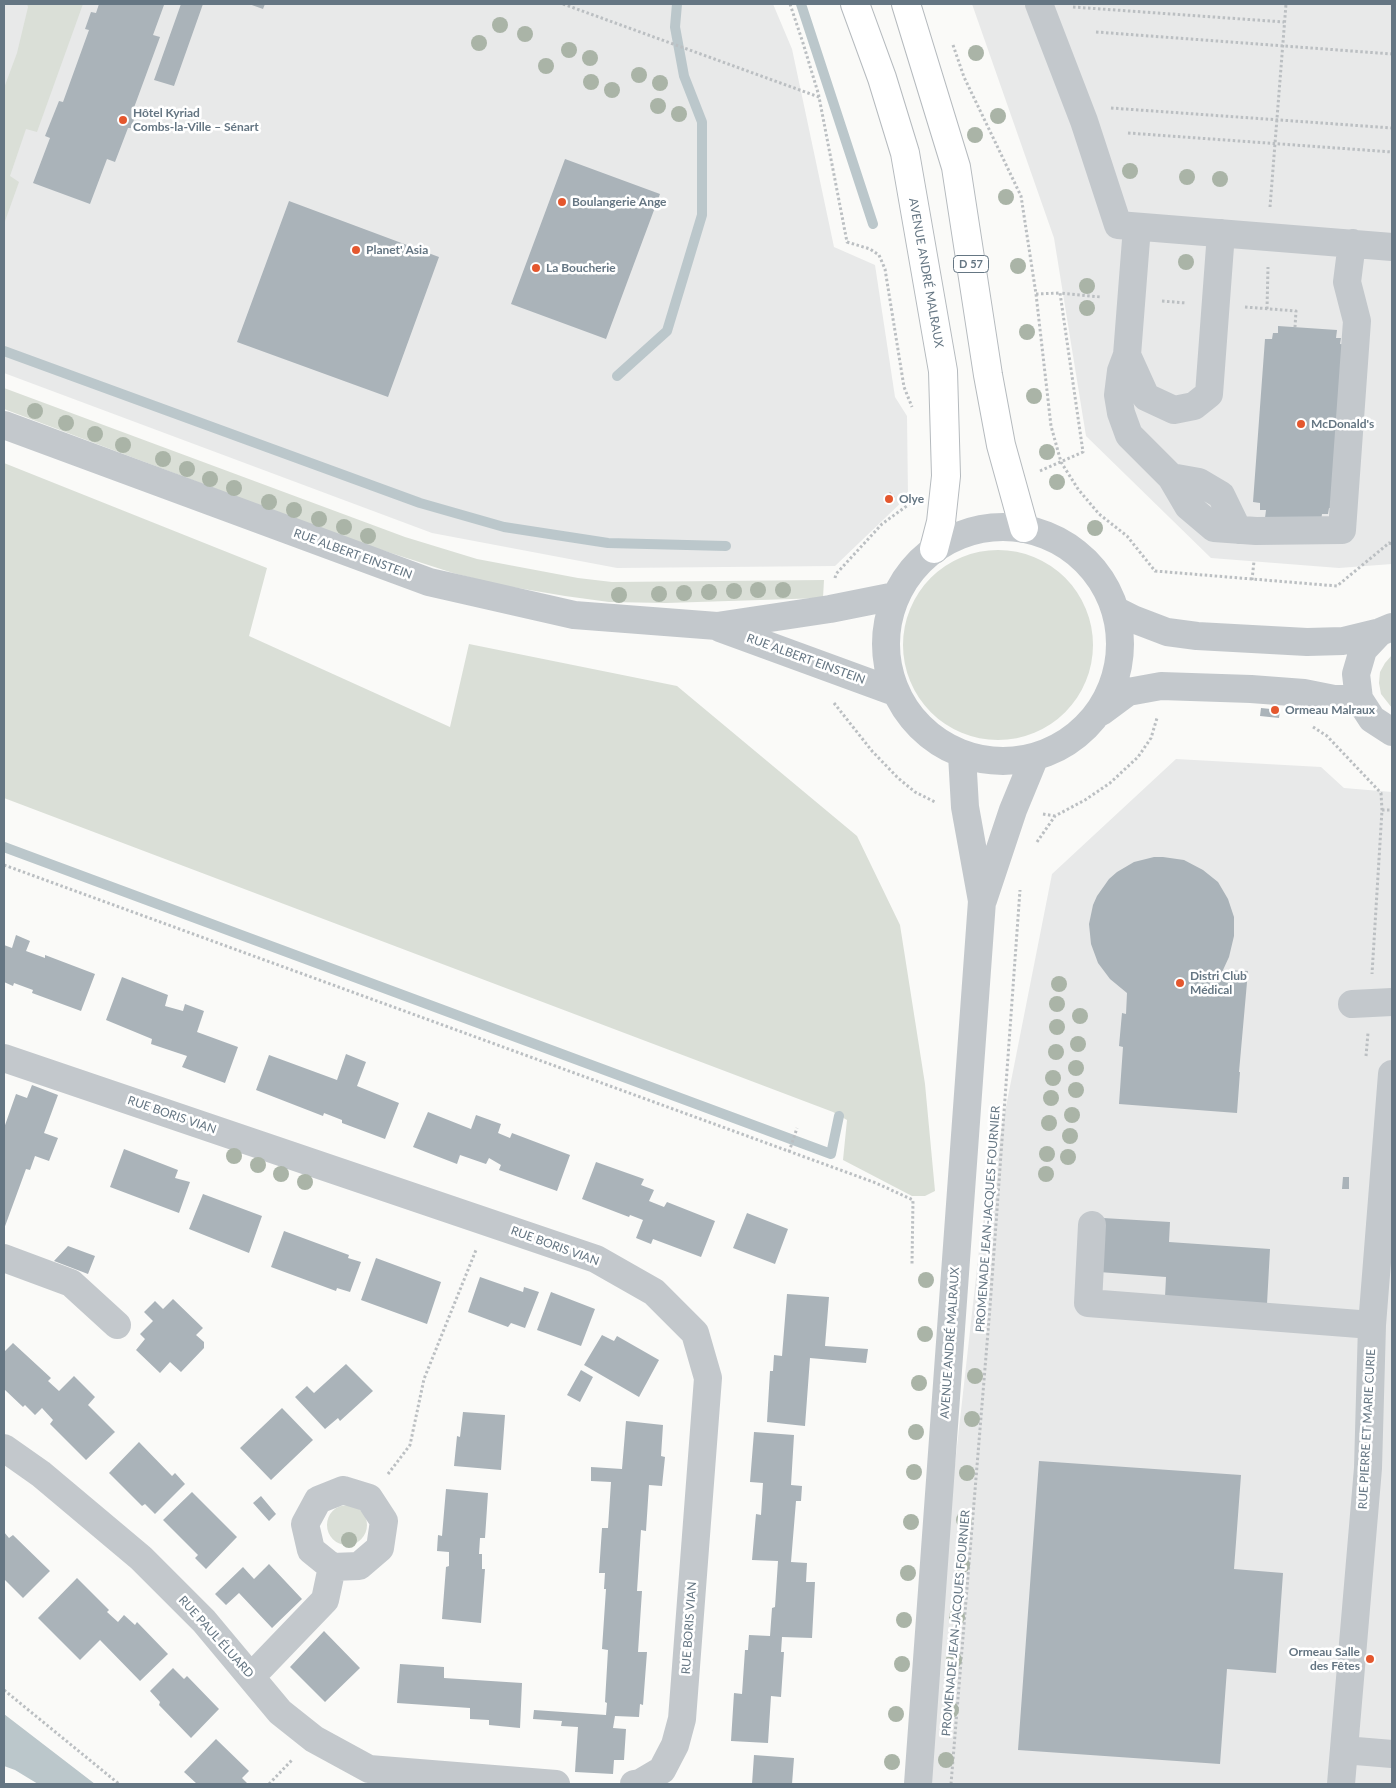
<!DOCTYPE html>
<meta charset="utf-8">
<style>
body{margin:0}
#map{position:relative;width:1396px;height:1788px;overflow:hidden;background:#fafaf8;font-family:Lato,sans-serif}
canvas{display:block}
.frame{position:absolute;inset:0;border:5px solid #657683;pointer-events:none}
</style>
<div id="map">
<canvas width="1396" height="1788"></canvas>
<div class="frame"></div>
</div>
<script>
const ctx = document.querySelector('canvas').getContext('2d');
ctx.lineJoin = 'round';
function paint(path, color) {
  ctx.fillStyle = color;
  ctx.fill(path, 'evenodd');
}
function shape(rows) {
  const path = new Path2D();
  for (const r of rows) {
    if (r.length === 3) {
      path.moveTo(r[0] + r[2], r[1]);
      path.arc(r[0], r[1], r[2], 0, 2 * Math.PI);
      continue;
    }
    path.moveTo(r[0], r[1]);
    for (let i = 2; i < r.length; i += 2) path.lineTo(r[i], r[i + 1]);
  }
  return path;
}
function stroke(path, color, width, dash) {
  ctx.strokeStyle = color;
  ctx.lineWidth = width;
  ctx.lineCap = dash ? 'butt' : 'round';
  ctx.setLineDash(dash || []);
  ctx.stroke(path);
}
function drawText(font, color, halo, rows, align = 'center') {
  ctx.font = font + ' Lato,sans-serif';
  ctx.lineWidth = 5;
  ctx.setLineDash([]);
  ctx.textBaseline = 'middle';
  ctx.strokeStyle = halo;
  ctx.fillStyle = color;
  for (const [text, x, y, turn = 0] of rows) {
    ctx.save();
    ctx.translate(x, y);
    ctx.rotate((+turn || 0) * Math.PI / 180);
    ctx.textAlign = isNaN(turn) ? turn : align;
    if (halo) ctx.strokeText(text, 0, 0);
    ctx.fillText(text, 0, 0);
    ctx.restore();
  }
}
paint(shape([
 [4,4,773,4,792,49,834,247,875,265,895,397,907,416,908,496,835,566,617,568,432,533,4,373],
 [972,4,1392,4,1392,564,1339,568,1211,558,1086,436,1054,238],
 [1176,759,1321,767,1344,788,1392,792,1392,1784,919,1784,981,1233,1052,874]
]), '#e8e9e9');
paint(shape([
 [27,4,83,4,37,132,26,129,10,176,19,182,4,224,4,88,17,53,28,7],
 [4,388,405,537,477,559,578,578,612,582,824,580,823,598,666,603,609,602,565,596,500,585,453,573,357,542,4,409],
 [4,463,267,568,249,636,450,727,469,644,677,686,857,836,900,925,925,1084,935,1191,925,1196,912,1196,843,1160,847,1120,833,1112,4,798],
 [998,645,95],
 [1392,655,1392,708,1381,694,1379,683,1380,672,1385,663],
 [347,1525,20]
]), '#dadfd7');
paint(shape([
 [4,1714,95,1784,38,1784,15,1770,4,1766]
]), '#bbc7cb');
stroke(shape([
 [801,4,873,224],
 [4,351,420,503,504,527,608,543,726,546],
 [617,376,667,331,702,215,702,122,684,76,675,27,677,4],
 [4,847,831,1154,839,1116]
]), '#bbc7cb', 10);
paint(shape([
 [99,4,164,5,153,35,160,37,132,113,136,114,131,128,128,128,115,162,107,159,90,204,33,183,50,138,45,136,59,101,63,102,89,30,85,29,91,12,96,13],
 [181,4,203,4,174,86,154,80],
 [249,4,265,4,263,9],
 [565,159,660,194,606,339,511,304],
 [289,201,439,257,388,397,237,342],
 [1278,326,1337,330,1336,338,1341,338,1340,344,1348,345,1336,509,1329,508,1328,514,1322,514,1321,521,1265,518,1266,510,1260,510,1260,503,1253,502,1265,339,1272,339,1273,333,1278,333],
 [890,492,895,497,888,504,884,500],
 [1261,708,1280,710,1279,718,1260,716],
 [1154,857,1163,857,1184,860,1203,870,1218,882,1228,899,1234,917,1234,936,1229,957,1223,970,1248,971,1239,1072,1240,1072,1237,1113,1119,1104,1123,1047,1119,1046,1122,1013,1126,1014,1127,993,1110,979,1098,963,1091,944,1089,924,1093,905,1097,896,1109,879,1117,872,1134,862],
 [16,935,30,941,26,951,45,958,45,955,95,974,81,1011,32,993,33,990,14,983,13,986,4,982,4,945,12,948],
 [122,977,168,995,165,1006,183,1011,185,1004,204,1011,197,1032,238,1047,225,1083,182,1067,187,1056,151,1044,152,1039,106,1020],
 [346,1054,366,1062,357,1086,399,1103,385,1139,342,1123,342,1120,324,1113,323,1116,256,1090,269,1055,337,1080],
 [32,1085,58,1095,44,1133,58,1138,49,1161,35,1156,30,1170,26,1169,4,1229,4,1128,16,1094,27,1098],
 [428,1112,471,1129,476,1115,501,1124,498,1133,510,1138,512,1133,570,1155,557,1191,499,1170,501,1165,489,1158,486,1164,460,1155,457,1164,413,1147],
 [124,1149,178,1170,175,1178,190,1182,179,1213,110,1187],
 [596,1162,644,1179,641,1185,654,1190,649,1201,664,1207,667,1202,715,1221,701,1257,653,1239,651,1244,636,1238,643,1220,630,1215,629,1217,582,1199],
 [1343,1177,1349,1177,1349,1189,1342,1189],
 [203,1194,262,1216,249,1253,189,1229],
 [747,1213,788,1229,775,1264,733,1248],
 [1103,1218,1170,1222,1169,1242,1270,1249,1267,1304,1165,1297,1166,1277,1099,1272],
 [284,1231,349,1255,348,1258,361,1262,350,1292,337,1288,336,1291,271,1267],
 [68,1246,95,1256,88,1274,54,1261],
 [376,1258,441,1282,427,1324,361,1300],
 [480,1277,523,1292,524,1287,539,1292,525,1328,511,1323,508,1327,468,1312],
 [551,1292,595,1309,581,1346,537,1330],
 [787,1294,829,1297,825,1346,868,1349,866,1363,810,1358,805,1426,767,1422,770,1371,773,1371,774,1355,782,1356],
 [173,1299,203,1328,196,1335,204,1342,204,1348,181,1372,170,1362,160,1373,136,1350,145,1339,140,1334,153,1321,144,1312,155,1301,163,1309],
 [602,1335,614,1341,617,1336,659,1360,639,1397,584,1365],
 [13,1343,51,1378,48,1381,59,1391,74,1376,95,1397,88,1405,115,1432,86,1460,50,1424,53,1420,42,1408,35,1415,25,1405,23,1407,4,1389,4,1352],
 [346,1364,373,1391,340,1421,338,1418,325,1429,295,1397,307,1386,314,1393],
 [581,1370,593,1377,580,1402,567,1395],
 [282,1408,313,1440,271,1480,240,1448],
 [463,1412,505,1415,501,1470,454,1466,457,1436,460,1437],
 [626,1421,663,1425,661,1456,665,1457,662,1486,649,1485,646,1531,641,1530,637,1591,642,1591,638,1652,647,1652,643,1705,640,1704,639,1717,615,1716,613,1728,626,1729,624,1760,614,1760,613,1774,575,1772,578,1727,561,1726,562,1721,533,1719,534,1710,606,1715,607,1703,605,1702,608,1650,602,1649,606,1589,604,1589,605,1573,599,1573,602,1528,608,1528,611,1482,591,1481,591,1467,622,1469],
 [754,1432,794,1435,791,1485,802,1486,801,1501,796,1501,791,1562,807,1563,806,1582,815,1582,812,1638,782,1637,781,1652,784,1652,781,1697,771,1696,768,1743,731,1741,734,1693,742,1694,745,1650,748,1650,749,1635,770,1636,772,1608,775,1607,778,1561,752,1560,756,1514,761,1515,763,1483,750,1482],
 [139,1442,172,1476,175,1473,185,1484,155,1514,145,1504,142,1506,109,1473],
 [1039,1461,1241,1475,1234,1569,1283,1573,1276,1673,1227,1669,1220,1764,1018,1750],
 [446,1489,488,1493,485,1538,480,1538,479,1554,482,1554,482,1569,485,1569,481,1623,442,1619,446,1567,449,1566,449,1552,437,1551,438,1535,442,1536],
 [192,1492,237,1537,206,1569,195,1558,198,1555,163,1520],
 [261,1496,276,1514,269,1521,253,1503],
 [4,1532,9,1538,13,1535,50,1571,23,1598,4,1579],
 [269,1564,302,1599,272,1628,239,1593,226,1605,215,1594,243,1567,254,1579],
 [77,1578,109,1610,107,1612,118,1622,124,1615,135,1625,137,1622,168,1654,140,1681,100,1640,80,1660,38,1618],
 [324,1631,360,1668,325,1702,290,1667],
 [400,1664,444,1667,444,1678,522,1683,520,1728,489,1725,489,1720,470,1719,470,1708,397,1703],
 [173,1668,184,1679,187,1676,219,1709,191,1738,159,1705,160,1702,150,1691],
 [216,1739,249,1771,242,1778,248,1784,197,1784,184,1772],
 [754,1755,794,1758,792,1784,752,1784]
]), '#aab3b9');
const major = shape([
 [855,4,882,78,905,153,943,371,946,476,941,522,934,549],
 [906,4,956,167,988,375,1001,445,1024,528]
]);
stroke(major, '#b5babe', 30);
stroke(shape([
 [563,4,819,97,847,242,870,249,879,255,885,269,904,387,912,407],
 [790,4,803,43,819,96],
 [1073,7,1284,22],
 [1096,32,1392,54],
 [953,45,964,77,1021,196,1036,294,1051,426,1061,462,1078,489,1099,514,1127,536,1155,571,1337,586,1389,543,1392,544],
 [1111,108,1392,128],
 [1128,133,1392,152],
 [1270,207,1286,4],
 [1036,294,1060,293],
 [1162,301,1186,303],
 [1245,307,1296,311,1295,327],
 [1267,309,1268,267],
 [1040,471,1083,452,1060,293,1101,297],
 [835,578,836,574,882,524,912,502],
 [1252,580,1254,561],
 [834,703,872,751,898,778,915,792,935,802],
 [1313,727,1327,736,1381,793,1382,810,1372,974],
 [1382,810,1392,810],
 [1043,814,1055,816],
 [1037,842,1055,816,1085,800,1110,783,1138,757,1151,738,1157,718],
 [4,865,876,1183,913,1200,912,1264],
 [1366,1056,1368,1033],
 [789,1152,797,1128],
 [388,1474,410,1445,424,1379,476,1250],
 [4,1690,119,1784],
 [269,1784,292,1760],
 [951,1784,990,1307,1020,890]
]), '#bbbfc2', 3, [2.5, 2.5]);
stroke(shape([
 [1039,4,1084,121,1118,225,1392,247],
 [1137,227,1127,355,1146,397,1174,410,1194,406,1209,394,1221,233],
 [1127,355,1121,371,1118,395,1121,413,1129,435,1171,477,1188,506,1214,528,1256,531,1342,530,1357,321,1347,282,1352,243],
 [4,425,429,582,574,615,717,626,830,609,895,596],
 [1171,477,1199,482,1221,495,1238,530],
 [1003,644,117],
 [1117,611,1133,619,1167,632,1197,636,1307,642,1343,641,1380,632,1392,627],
 [720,628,895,692],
 [1380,632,1363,650,1356,674,1359,699,1372,719,1392,732],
 [1101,712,1128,692,1161,686,1251,689,1304,693,1334,699,1359,699],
 [983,900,1013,810,1034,759],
 [1352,1004,1392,1002],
 [4,1058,596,1259,654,1292,695,1333,708,1378,682,1719,675,1745,662,1770,640,1783,634,1784],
 [1092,1225,1088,1303,1372,1325],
 [4,1258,71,1283,117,1325],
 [4,1448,41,1474,141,1558,204,1621,280,1712,314,1739,369,1769,556,1784],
 [343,1490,369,1498,384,1521,380,1548,359,1566,332,1567,311,1550,305,1524,318,1500,343,1490],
 [251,1677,325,1600,332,1567],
 [1344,1750,1392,1754],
 [918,1784,982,901,965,807,962,755],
 [1341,1784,1368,1468,1372,1325,1392,1074]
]), '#c3c8cc', 28);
stroke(major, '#fff', 28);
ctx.fillStyle = '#aab4a7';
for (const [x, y] of [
 [500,25],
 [525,34],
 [479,43],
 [569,50],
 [976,53],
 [590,58],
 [546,66],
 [639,75],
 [591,82],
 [660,83],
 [612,90],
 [658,106],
 [679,114],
 [998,116],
 [975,135],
 [1130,171],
 [1187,177],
 [1220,179],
 [1006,197],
 [1186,262],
 [1018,266],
 [1087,286],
 [1087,308],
 [1027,332],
 [1034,396],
 [35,411],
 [66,423],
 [95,434],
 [123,445],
 [1047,452],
 [163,459],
 [187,469],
 [210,479],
 [1057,482],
 [234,488],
 [269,502],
 [294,510],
 [319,519],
 [344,527],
 [1095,528],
 [368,536],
 [758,590],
 [783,590],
 [734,591],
 [709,592],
 [684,593],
 [659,594],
 [619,595],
 [1059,984],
 [1057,1004],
 [1080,1016],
 [1057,1027],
 [1078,1044],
 [1056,1052],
 [1076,1068],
 [1053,1078],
 [1076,1090],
 [1051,1098],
 [1072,1115],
 [1049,1123],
 [1070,1136],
 [1047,1154],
 [234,1156],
 [1068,1157],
 [258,1165],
 [281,1174],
 [1046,1174],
 [305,1182],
 [926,1280],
 [925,1334],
 [975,1376],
 [919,1383],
 [972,1419],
 [916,1432],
 [914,1472],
 [967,1473],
 [964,1520],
 [911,1522],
 [349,1540],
 [962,1565],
 [908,1573],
 [957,1617],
 [904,1620],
 [954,1660],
 [902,1664],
 [951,1710],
 [896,1714],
 [946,1760],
 [892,1762]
]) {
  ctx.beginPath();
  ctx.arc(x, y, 8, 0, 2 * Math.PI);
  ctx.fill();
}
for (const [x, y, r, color] of [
 [123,120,5,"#e4572e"],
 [562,202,5,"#e4572e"],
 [356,250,5,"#e4572e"],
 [536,268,5,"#e4572e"],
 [1301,424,5,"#e4572e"],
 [889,499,5,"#e4572e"],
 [1275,710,5,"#e4572e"],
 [1180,983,5,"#e4572e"],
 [1370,1659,5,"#e4572e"]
]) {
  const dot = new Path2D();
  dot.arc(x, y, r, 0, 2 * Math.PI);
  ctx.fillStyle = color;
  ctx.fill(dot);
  stroke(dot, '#fff', 2);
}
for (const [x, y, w] of [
 [971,264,35]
]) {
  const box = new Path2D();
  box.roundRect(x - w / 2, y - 8.5, w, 17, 4);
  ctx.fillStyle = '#fff';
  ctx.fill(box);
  stroke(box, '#657683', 1);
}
drawText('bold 11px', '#657683', null, [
 ["D 57",971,264]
]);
drawText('bold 12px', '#657683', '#fff', [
 ["Hôtel Kyriad",133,113],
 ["Combs-la-Ville – Sénart",133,127],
 ["Boulangerie Ange",572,202],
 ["Planet' Asia",366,250],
 ["La Boucherie",546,268],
 ["McDonald's",1311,424],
 ["Olye",899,499],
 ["Ormeau Malraux",1285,710],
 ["Distri Club",1190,976],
 ["Médical",1190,990],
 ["Ormeau Salle",1360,1652,"right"],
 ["des Fêtes",1360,1666,"right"]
], 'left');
drawText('12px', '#657683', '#fff', [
 ["AVENUE ANDRÉ MALRAUX",926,273,80],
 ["RUE ALBERT EINSTEIN",353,554,20],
 ["RUE ALBERT EINSTEIN",806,659,20],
 ["RUE BORIS VIAN",172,1115,19],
 ["PROMENADE JEAN-JACQUES FOURNIER",988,1219,-86],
 ["RUE BORIS VIAN",555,1246,20],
 ["AVENUE ANDRÉ MALRAUX",950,1343,-86],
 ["RUE PIERRE ET MARIE CURIE",1367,1429,-87],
 ["PROMENADE JEAN-JACQUES FOURNIER",956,1623,-85],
 ["RUE BORIS VIAN",689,1628,-86],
 ["RUE PAUL ÉLUARD",216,1637,48]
]);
</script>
